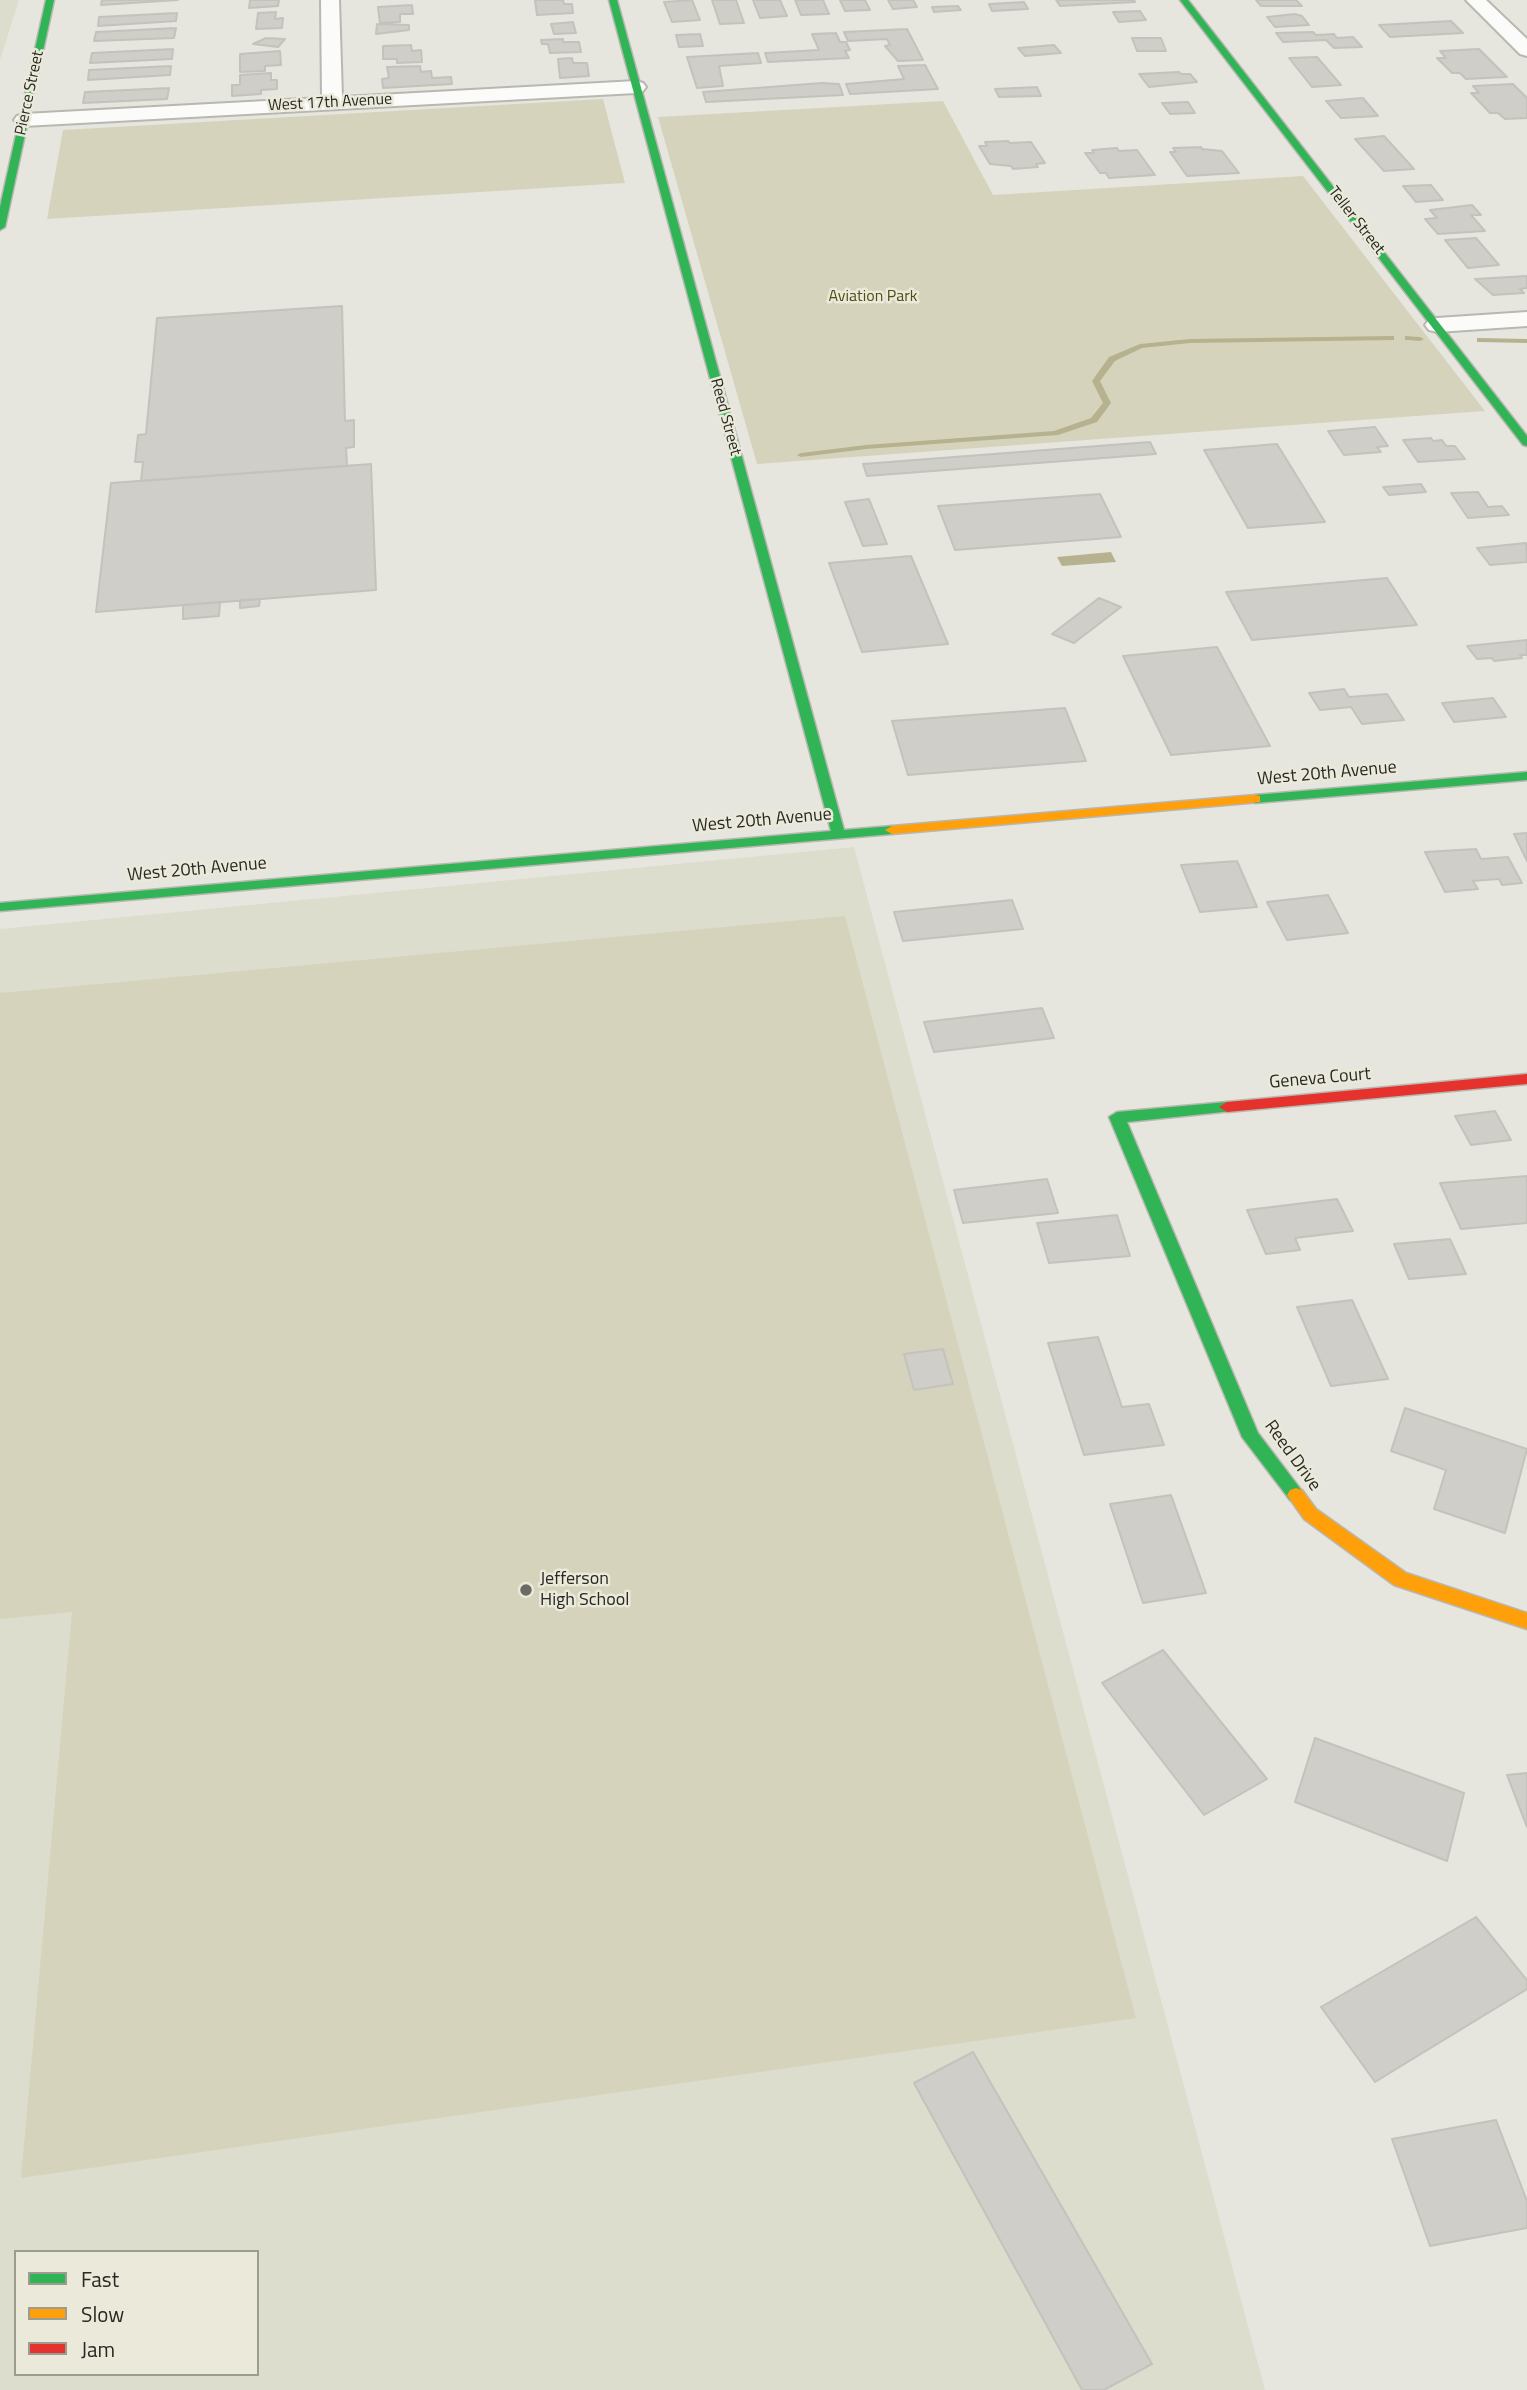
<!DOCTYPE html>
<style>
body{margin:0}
#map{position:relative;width:1527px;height:2390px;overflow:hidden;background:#e6e6de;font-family:"Titillium Web",sans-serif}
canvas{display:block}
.legend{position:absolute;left:14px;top:2250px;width:245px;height:126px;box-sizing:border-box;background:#eae9da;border:2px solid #9d9c91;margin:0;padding:9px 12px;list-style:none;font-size:21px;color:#292923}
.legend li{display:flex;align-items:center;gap:14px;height:35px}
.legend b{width:35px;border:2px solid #9d9c91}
</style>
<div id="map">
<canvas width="1527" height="2390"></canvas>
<ul class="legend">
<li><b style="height:9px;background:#30b455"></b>Fast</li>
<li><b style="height:9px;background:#ff9f0a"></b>Slow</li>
<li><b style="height:9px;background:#e5322d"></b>Jam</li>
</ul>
</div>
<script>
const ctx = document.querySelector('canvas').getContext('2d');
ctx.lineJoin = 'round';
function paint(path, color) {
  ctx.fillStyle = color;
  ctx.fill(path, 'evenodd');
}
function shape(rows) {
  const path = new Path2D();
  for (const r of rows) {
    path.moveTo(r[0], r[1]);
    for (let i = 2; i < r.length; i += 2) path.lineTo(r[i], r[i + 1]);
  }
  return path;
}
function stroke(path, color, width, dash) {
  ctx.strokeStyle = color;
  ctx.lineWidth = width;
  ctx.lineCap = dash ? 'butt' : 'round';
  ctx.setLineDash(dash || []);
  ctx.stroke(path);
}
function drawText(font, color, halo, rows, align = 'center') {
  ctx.font = font + ' "Titillium Web",sans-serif';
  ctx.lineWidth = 5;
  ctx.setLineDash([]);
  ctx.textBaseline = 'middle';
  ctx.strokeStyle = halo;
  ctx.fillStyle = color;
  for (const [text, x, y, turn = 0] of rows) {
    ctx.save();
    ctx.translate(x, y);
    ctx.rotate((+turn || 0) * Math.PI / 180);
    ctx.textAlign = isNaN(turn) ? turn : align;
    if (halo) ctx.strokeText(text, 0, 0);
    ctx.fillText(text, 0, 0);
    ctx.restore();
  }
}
paint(shape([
 [0,0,19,0,0,60],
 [854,847,1265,2390,0,2390,0,929],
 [16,2252,257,2252,257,2374,16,2374]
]), '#ddddcd');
paint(shape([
 [603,99,625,183,47,219,63,130],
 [943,101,993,195,1303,176,1485,411,757,464,658,117],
 [845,916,1136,2018,21,2178,72,1612,0,1619,0,993]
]), '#d6d3bc');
paint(shape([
 [1111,552,1116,562,1062,566,1057,557]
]), '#b6b28f');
paint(shape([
 [1391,336,1394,336,1394,340,1190,343,1142,348,1115,361,1100,381,1111,403,1097,422,1058,435,866,449,801,457,797,455,801,453,866,445,1054,431,1091,418,1103,403,1092,381,1109,357,1140,344,1190,339,1391,336],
 [1405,336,1420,337,1424,339,1420,341,1408,340,1405,340,1405,336],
 [1477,338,1527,339,1527,343,1480,342,1477,342,1477,338]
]), '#b6b28f');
const building = shape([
 [102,0,178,0,101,5,102,0],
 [250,0,279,0,278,6,249,8,250,0],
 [538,0,563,0,564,4,572,4,573,13,537,15,535,1,538,0],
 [692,0,700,20,672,22,664,2,692,0],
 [712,0,736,0,744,23,720,24,712,0],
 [753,0,780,0,787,16,760,18,753,0],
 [795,0,823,0,829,14,801,15,795,0],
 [840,0,865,0,870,10,845,11,840,0],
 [888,0,913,0,917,7,893,9,888,0],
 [1056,0,1134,0,1135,2,1060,6,1056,0],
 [1256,0,1296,0,1302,6,1261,6,1256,0],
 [1024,2,1028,9,992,11,989,4,1024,2],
 [412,5,413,14,400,14,400,22,380,23,378,7,412,5],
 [958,6,961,10,934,12,932,7,958,6],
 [1140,11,1146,20,1119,22,1113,12,1140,11],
 [276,12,275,19,283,18,282,28,256,29,258,13,276,12],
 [177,13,176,21,98,26,99,17,177,13],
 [1295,14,1302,16,1309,25,1275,27,1267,17,1295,14],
 [1451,21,1463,33,1390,37,1379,25,1451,21],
 [573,22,576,33,554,34,551,24,573,22],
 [377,24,409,25,409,30,376,34,377,24],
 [176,28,174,38,94,41,96,32,176,28],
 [907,29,923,60,898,61,885,46,890,45,887,39,848,41,844,32,907,29],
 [1313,32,1316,35,1334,34,1337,38,1353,37,1362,47,1334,48,1326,40,1283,42,1276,33,1313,32],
 [836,33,840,42,846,42,850,50,845,51,849,58,768,62,765,53,819,50,812,34,836,33],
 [700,34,703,46,679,47,676,35,700,34],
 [266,38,285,39,278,47,253,44,266,38],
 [1132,38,1161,38,1166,51,1137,51,1132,38],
 [563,39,563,42,579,42,581,52,550,53,548,44,542,44,541,40,563,39],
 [411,45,412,51,421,50,422,62,397,63,397,59,383,59,383,46,411,45],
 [1054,45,1061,53,1025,56,1018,48,1054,45],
 [173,49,172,59,90,63,92,53,173,49],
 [1479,49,1507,77,1466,79,1460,73,1452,73,1437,58,1446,58,1440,51,1479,49],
 [280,51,281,65,265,66,265,71,240,72,240,54,280,51],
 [758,53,761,63,719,66,723,86,697,88,687,57,758,53],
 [1317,57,1341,85,1312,87,1289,58,1317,57],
 [572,58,573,63,587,63,589,76,560,78,558,59,572,58],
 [925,65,938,89,850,94,846,84,904,79,898,66,925,65],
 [171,66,170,75,88,80,89,70,171,66],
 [420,66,421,72,431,71,432,78,451,77,452,84,383,88,382,79,389,78,387,67,420,66],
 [1179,72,1181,74,1190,74,1197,82,1149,87,1139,74,1179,72],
 [271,73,271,80,277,80,277,89,261,90,261,94,232,96,232,85,240,85,240,75,271,73],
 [822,83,839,84,843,95,706,102,703,92,822,83],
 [1513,84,1527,98,1527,118,1505,119,1498,113,1490,113,1471,93,1479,93,1473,86,1513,84],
 [1037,87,1041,96,999,97,995,89,1037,87],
 [169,88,167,99,83,103,85,92,169,88],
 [1363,98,1378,116,1341,118,1326,101,1363,98],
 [1188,102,1195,113,1170,114,1162,103,1188,102],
 [1384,136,1414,169,1384,171,1355,139,1384,136],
 [1008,141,1010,143,1031,142,1045,163,1036,164,1038,167,1013,169,1011,166,990,164,979,146,987,146,985,142,1008,141],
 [1201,147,1202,149,1222,151,1239,173,1187,176,1170,152,1176,152,1173,148,1201,147],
 [1117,148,1119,151,1137,150,1155,175,1109,178,1106,173,1100,173,1085,153,1094,153,1092,150,1117,148],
 [1431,185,1443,200,1416,202,1403,186,1431,185],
 [1472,205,1481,215,1471,215,1485,231,1438,234,1425,219,1437,218,1430,210,1472,205],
 [1476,238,1499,265,1468,268,1445,240,1476,238],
 [1527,276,1527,288,1520,289,1524,293,1493,295,1475,279,1527,276],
 [342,306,345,421,354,420,354,447,346,448,347,466,141,481,143,462,135,462,138,435,146,434,157,318,342,306],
 [1375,427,1388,446,1377,447,1381,452,1344,455,1328,431,1375,427],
 [1431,438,1433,441,1442,440,1446,446,1455,446,1465,459,1418,462,1403,440,1431,438],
 [1150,442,1156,454,867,476,863,464,1150,442],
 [1277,444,1325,522,1248,528,1204,450,1277,444],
 [371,464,376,590,96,612,111,483,371,464],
 [1421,484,1426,492,1389,495,1383,487,1421,484],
 [1478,492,1488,507,1502,506,1509,515,1468,518,1451,493,1478,492],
 [1100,494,1121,537,955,550,938,506,1100,494],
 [869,499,887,544,863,546,845,502,869,499],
 [1526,543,1527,562,1490,565,1477,548,1526,543],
 [911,556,948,644,862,652,829,563,911,556],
 [1387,578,1417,625,1252,640,1226,592,1387,578],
 [1099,598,1121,607,1074,643,1052,634,1099,598],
 [260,599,259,606,240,608,240,600,260,599],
 [220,602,219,616,183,619,183,605,220,602],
 [1527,640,1527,655,1520,655,1522,658,1494,661,1492,658,1477,659,1467,646,1527,640],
 [1217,647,1270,746,1171,755,1123,656,1217,647],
 [1344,689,1349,697,1387,694,1404,720,1362,724,1351,707,1320,710,1309,693,1344,689],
 [1493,698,1506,717,1454,722,1442,703,1493,698],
 [1065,708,1086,761,908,775,892,721,1065,708],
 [1527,833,1527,861,1514,834,1527,833],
 [1476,849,1481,859,1508,857,1522,883,1502,885,1499,879,1473,881,1478,889,1445,892,1425,852,1476,849],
 [1237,861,1257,907,1200,912,1181,865,1237,861],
 [1328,895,1348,933,1287,940,1267,902,1328,895],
 [1012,900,1023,929,903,941,894,912,1012,900],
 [1042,1008,1054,1038,934,1052,924,1022,1042,1008],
 [1495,1111,1511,1140,1471,1145,1455,1116,1495,1111],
 [1527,1176,1527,1223,1461,1229,1440,1183,1527,1176],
 [1047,1179,1058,1213,963,1223,954,1190,1047,1179],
 [1337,1199,1353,1231,1295,1238,1300,1250,1266,1254,1247,1210,1337,1199],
 [1117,1215,1130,1256,1049,1263,1037,1223,1117,1215],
 [1450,1239,1466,1274,1409,1279,1394,1244,1450,1239],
 [1352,1300,1388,1379,1331,1386,1297,1307,1352,1300],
 [1098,1337,1122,1407,1149,1404,1164,1445,1084,1455,1048,1343,1098,1337],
 [943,1349,953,1384,914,1390,904,1354,943,1349],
 [1405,1408,1527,1449,1505,1533,1434,1509,1446,1470,1391,1451,1405,1408],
 [1171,1495,1206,1593,1143,1603,1110,1504,1171,1495],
 [1163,1650,1267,1779,1204,1815,1102,1683,1163,1650],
 [1315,1738,1464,1793,1447,1861,1295,1802,1315,1738],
 [1527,1773,1527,1827,1507,1775,1527,1773],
 [1476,1917,1527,1980,1527,1989,1375,2082,1321,2007,1476,1917],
 [973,2052,1152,2364,1104,2390,1082,2390,914,2083,973,2052],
 [1496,2120,1527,2201,1527,2228,1430,2246,1392,2139,1496,2120]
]);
paint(building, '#cfcec8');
stroke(building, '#c3c2bc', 2);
const street = shape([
 [321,0,339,0,342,97,636,81,643,83,646,87,643,91,636,93,24,126,17,124,14,120,17,116,24,114,322,98,321,0],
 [1466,0,1486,0,1527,39,1527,56,1520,54,1466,0],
 [1527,312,1527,326,1437,332,1429,330,1425,325,1429,320,1437,318,1527,312]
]);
const fast = shape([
 [46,0,54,0,5,227,0,230,0,207,46,0],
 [609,0,617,0,844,830,892,826,899,830,892,834,0,911,0,903,831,831,609,0],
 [1180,0,1188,0,1527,436,1527,446,1523,445,1180,0],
 [1527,772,1527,780,1255,803,1248,799,1255,795,1527,772],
 [1227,1102,1235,1107,1232,1111,1127,1122,1258,1433,1305,1495,1302,1500,1296,1502,1290,1500,1242,1437,1109,1117,1117,1112,1227,1102]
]);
const slow = shape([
 [1255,795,1260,796,1260,802,892,834,885,830,892,826,1255,795],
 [1296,1488,1302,1490,1316,1509,1406,1573,1527,1613,1527,1629,1394,1585,1304,1519,1287,1495,1290,1490,1296,1488]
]);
const jam = shape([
 [1527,1074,1527,1084,1227,1112,1219,1107,1227,1102,1527,1074]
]);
stroke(street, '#b8b7b1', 4);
stroke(fast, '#b8b7b1', 3);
stroke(slow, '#b8b7b1', 3);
stroke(jam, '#b8b7b1', 3);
paint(street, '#fbfbfa');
paint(fast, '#30b455');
paint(slow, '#ff9f0a');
paint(jam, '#e5322d');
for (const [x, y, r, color] of [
 [526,1590,7,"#6b6b64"]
]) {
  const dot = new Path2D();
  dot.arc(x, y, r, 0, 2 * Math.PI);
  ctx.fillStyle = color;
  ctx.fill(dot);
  stroke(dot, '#eae9da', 2.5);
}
drawText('16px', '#292923', '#eae9da', [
 ["Pierce Street",30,93,-78],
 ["West 17th Avenue",330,103,-3],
 ["Teller Street",1356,221,52],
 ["Reed Street",725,417,75]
]);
drawText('16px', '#544d13', '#eae9da', [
 ["Aviation Park",873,297]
]);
drawText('18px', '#292923', '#eae9da', [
 ["West 20th Avenue",1327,774,-5],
 ["West 20th Avenue",762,821,-5],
 ["West 20th Avenue",197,870,-5],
 ["Geneva Court",1320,1079,-5],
 ["Reed Drive",1292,1456,54]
]);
drawText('18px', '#292923', '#eae9da', [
 ["Jefferson",540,1580],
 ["High School",540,1601]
], 'left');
</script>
